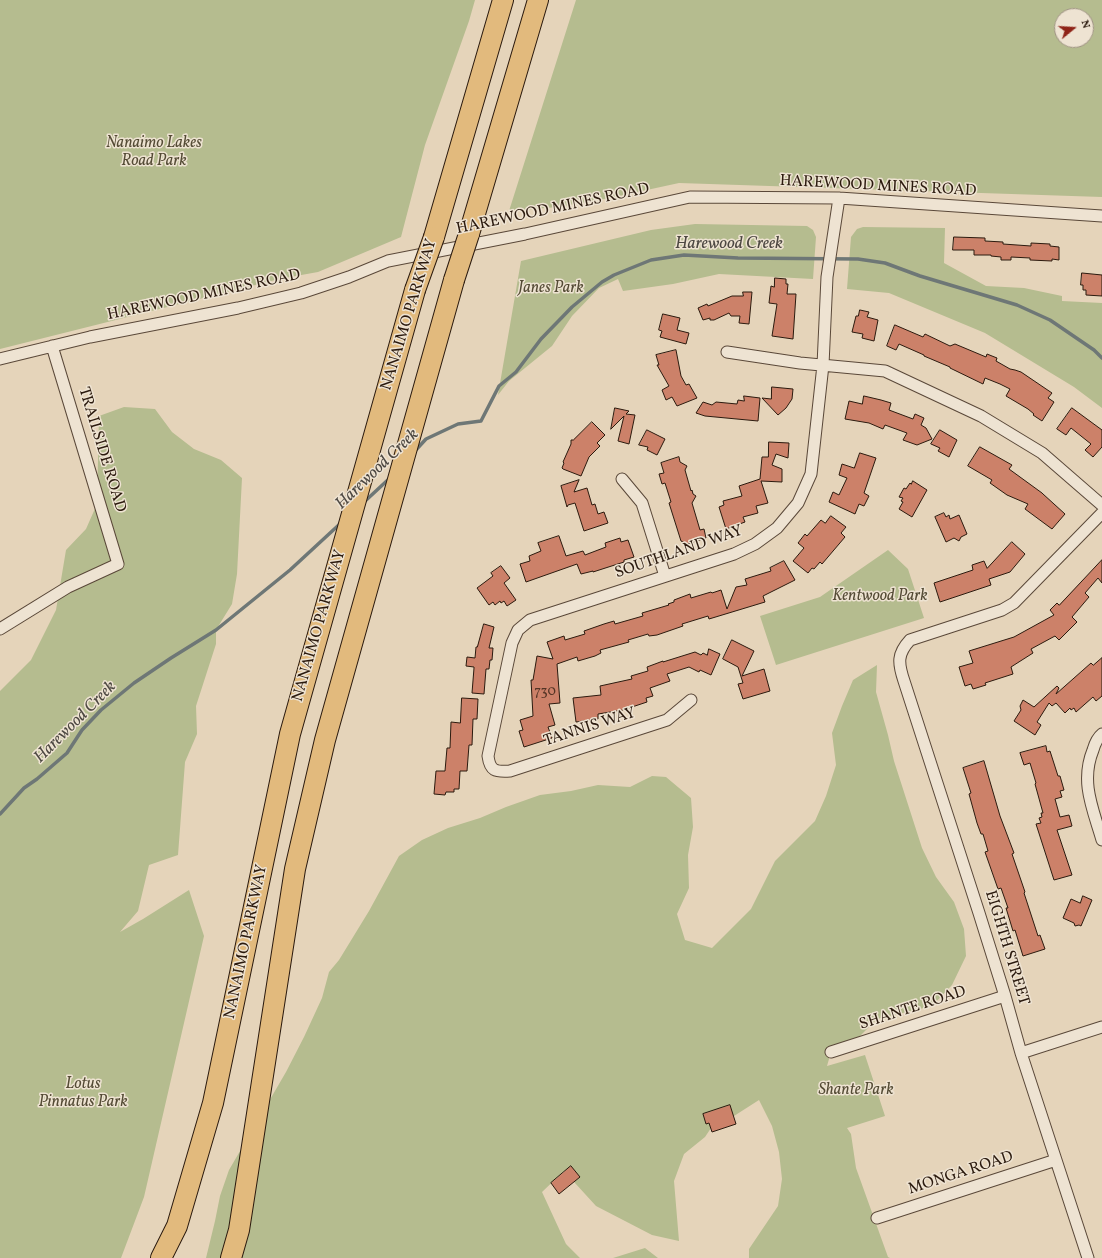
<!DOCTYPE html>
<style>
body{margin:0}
#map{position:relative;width:1102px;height:1258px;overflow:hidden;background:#e5d4ba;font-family:Vollkorn,serif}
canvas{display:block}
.north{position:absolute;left:1054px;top:8px;width:40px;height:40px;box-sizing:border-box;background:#eee3d2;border:1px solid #a09384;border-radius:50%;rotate:72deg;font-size:11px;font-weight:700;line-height:16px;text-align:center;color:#2b1a0e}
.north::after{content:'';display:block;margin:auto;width:14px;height:18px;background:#8f2418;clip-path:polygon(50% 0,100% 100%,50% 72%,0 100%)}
</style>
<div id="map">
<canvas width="1102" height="1258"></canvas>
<div class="north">N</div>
</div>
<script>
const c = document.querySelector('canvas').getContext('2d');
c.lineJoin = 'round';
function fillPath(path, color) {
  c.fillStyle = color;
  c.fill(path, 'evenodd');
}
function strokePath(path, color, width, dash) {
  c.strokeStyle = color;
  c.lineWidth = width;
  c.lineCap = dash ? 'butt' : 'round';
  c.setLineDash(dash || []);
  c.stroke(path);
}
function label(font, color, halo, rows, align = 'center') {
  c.font = font + ' Vollkorn,serif';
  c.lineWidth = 3;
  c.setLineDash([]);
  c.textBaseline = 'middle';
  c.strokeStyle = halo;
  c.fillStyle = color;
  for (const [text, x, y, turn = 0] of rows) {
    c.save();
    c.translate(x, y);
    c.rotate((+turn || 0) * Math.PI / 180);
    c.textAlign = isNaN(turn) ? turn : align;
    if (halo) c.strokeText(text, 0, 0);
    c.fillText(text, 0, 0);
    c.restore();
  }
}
fillPath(new Path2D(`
 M0 0H475L469 21 425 145 401 237 318 272 279 279 0 349Z
 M576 0H1102V197L679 183 610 198 558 207 509 211ZM1062 16H1086V40H1062Z
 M695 224 807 226 813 230 816 237 813 279 719 274 673 284 623 291 618 279 599 288 572 316 552 346 509 381 498 395 521 261 651 230Z
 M863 227 945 228 944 263 986 286 1024 288 1062 296V301L1102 303V408L1074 387 985 333 889 293 847 289 851 237 857 229Z
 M124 407 155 409 172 432 194 449 221 460 242 478 237 574 232 604 216 630V644L196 706 197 734 185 762 178 855 149 865 138 911 120 932 143 919 189 890 204 936 144 1197 121 1258H0V691L31 660 56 610 66 550 86 529 97 504 99 416Z
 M888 550 908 569 924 618 776 665 760 616 820 597Z
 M877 665 876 692 888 735 894 761 922 848 936 877 954 902 964 929 966 956 952 985 932 1006 877 1019 856 1040 831 1052 827 1066 865 1055 885 1116 847 1128 851 1134 856 1168 888 1257 890 1258H749V1249L778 1206 782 1179 779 1152 772 1126 759 1100 734 1116 713 1125 705 1137 684 1154 674 1181 679 1241 652 1235 596 1206 564 1171 542 1192 566 1244 580 1258H206L215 1221 220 1196 229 1170 286 1072 304 1037 322 998 329 972 339 960 369 911 399 856 422 840 448 828 480 818 506 807 540 795 571 791 598 785 630 787 652 776 666 777 691 798 693 827 688 855 689 888 677 914 685 940 712 948 751 909 775 861 815 821 826 796 836 765 832 733 842 706 853 680Z
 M645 1248 658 1258H613Z`), '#b5bc8f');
strokePath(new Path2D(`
 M414 452 426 439 458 424 481 421 499 386 516 372 541 339 572 307 602 282 614 275 651 260 684 255 738 258 858 259 885 263 920 276 1017 305 1050 320 1094 350 1102 358
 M363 503 391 477
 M0 814 24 788 37 779 67 753 82 730 101 710 134 683 171 658 216 630 290 570 342 522`), '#6e7776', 3.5);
const building = new Path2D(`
 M954 237 985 238V241L1003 242V244L1031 246V243L1050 244V246L1059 247V260L1052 259V261L1030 260V258L1011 257V260H1001V257L991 256V255H974V250H953Z
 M1082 273 1102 275V296L1086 295V290H1083V285H1081Z
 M775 278 786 279V284H788L787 294H796L793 339 772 336 777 304 769 303 771 286 774 287Z
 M743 292H752L749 324 739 323 740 316H731L729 313 714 320H710V318L703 320 698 308 707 304 708 306 732 296H743Z
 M860 310 869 312 867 317 878 320 874 341 862 338 863 334 852 332 856 316H858Z
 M663 314 680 318 677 330 689 333 686 344 660 337 662 331 659 330Z
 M895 325 923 337 925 334 950 346 955 344 986 357 987 354 997 358 996 361 1010 369 1015 370 1021 372 1052 393 1048 398 1054 402 1042 421 1033 415 1034 414 1028 409 1006 396 1010 389 1000 384 985 378 983 384 950 368V367L924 356V355L899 344 896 350 887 346Z
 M676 350 681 376 686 385 689 384 697 398 677 406 672 397 666 400 662 390 669 386 657 365H659L656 355Z
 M772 387 793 389 792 399 786 408 778 415 762 398 771 399Z
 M744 396 760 398 758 421 705 416 696 413 703 402 712 405 716 402 737 404 738 400 744 401Z
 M864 396 881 400 891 403 889 410 913 419 915 414 924 418 921 425 926 428 932 439 917 445 903 440 907 433 885 425 883 429 869 423 845 419 849 401 862 404Z
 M615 408 629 411 626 414 635 415 629 444 618 441 624 416 611 429Z
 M1072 408 1102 430V447L1093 457 1085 450 1091 444 1071 428 1066 435 1057 429Z
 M592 422 605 435 597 443 600 446 589 457 581 476 563 469 562 468 564 463 563 462 571 444V440H573Z
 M647 430 665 439 657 455 647 450 648 447 639 445Z
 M940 430 957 440 949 457 938 451 940 448 931 444Z
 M769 442 789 443 788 458 776 454 772 465 782 469V482L761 481 768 503 756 506 758 513 743 517 745 522 726 529 719 507 724 505 723 501 742 496 739 486 760 479 762 457H768Z
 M980 447 1012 465 1009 469 1042 493 1043 494 1065 514 1052 529 1025 509 1028 504 1007 495 990 483 992 480 968 466Z
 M860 453 876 458 864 493 869 496 864 506 859 504 855 514 829 502 833 492 839 495 847 478 839 475 842 464 854 468Z
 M679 457 680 462 687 466 685 470 691 491 692 490 693 494 696 496 692 503 700 530 704 529 706 538 687 544 681 541 669 503 671 502 665 483 662 484 659 474 664 473 661 463Z
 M579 480 574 492 587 488 592 505 595 504 598 514 604 512 608 523 584 531 575 503 568 505 567 507 561 486Z
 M913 481 927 490 912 517 899 509 903 502 901 501 903 498 899 497 904 488 906 489 910 483 911 484Z
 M944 513 946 517 949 515 950 519 959 515 967 534 961 537 959 541 954 538 946 542 935 517Z
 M831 516 846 527 841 533 845 537 822 564 820 562 814 569 812 568 808 573 793 561 804 548 798 543 805 534 807 536 821 520 825 523Z
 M559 536 566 556 583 551 585 555 606 547 605 543 620 538 621 542 628 540 634 557 624 560V562L593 572V571L581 574 577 564 526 582 520 564 530 561 529 556 541 551 538 543Z
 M1012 542 1025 554 1010 572 989 579 991 585 940 602 934 583 973 570 972 565 984 561 987 568Z
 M1102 560V583L1098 578 1085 593 1089 597 1072 617 1077 622 1059 640 1055 636 1031 649 1033 653 1011 667 1013 674 985 683 986 685 973 689 971 684 965 686 959 667 973 663 969 651 1014 637 1054 615 1050 610 1057 603 1059 605Z
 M784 561 795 580 763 596 765 602 709 619 708 616 682 624 683 626 657 635 649 636 648 634 628 640 629 642 600 650 601 653 595 656 578 661 577 657 557 664 560 703 549 704 555 725 548 727 552 738 524 747 519 731 523 730 520 720 533 716 531 680H533L537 656 553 659 547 642 564 636 565 640 585 634 584 631 604 624 614 621 615 624 643 616 642 613 669 605 668 604 674 602V600L690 594 691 598 711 592 712 593 721 590 727 609 736 587 747 585 745 579 771 571 770 568Z
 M501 566 510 578 504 583 516 600 507 606 504 601 501 603 500 601 495 605 493 602 489 605 477 588 493 576 491 573Z
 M484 624 494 627 489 648H493L492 660H490L489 669H486L484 694 472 693 474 668V667L466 666 467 657 475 658 476 647H477Z
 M732 640 754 651 742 676 764 669 770 691 743 699 738 684 743 683 738 667 723 659Z
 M709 649 720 654 711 675 700 670 699 672 689 667 667 674 670 681 650 688 653 696 646 698 647 702 629 708V709L598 714V719L576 722 573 698 601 695 600 686 632 679 631 676 648 671 647 667 663 661V662L695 652 701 655 703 653 707 655Z
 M1102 658V696L1096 701 1093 697 1076 712 1074 708 1071 710 1070 708 1065 713 1056 703 1052 706 1049 703 1037 722 1041 725 1035 735 1014 721 1021 710 1020 706 1023 700 1034 707 1057 686 1059 688 1056 694 1091 663 1093 665Z
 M462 698 478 699 477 719H473L472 745H469L467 771H460L459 789H454V792H446L445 795 434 794 436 771H445L447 748H450L451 722 460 723Z
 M1046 746 1047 752 1050 751 1058 776H1060L1064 790 1060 791 1062 797 1055 799 1060 817 1069 815 1072 826 1057 830 1072 875 1054 880 1036 824 1041 823 1039 818 1042 817 1041 813H1043L1035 784 1036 783 1030 763 1024 765 1020 753Z
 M984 761 1000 816 1014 853 1012 854 1025 892 1024 893 1038 936 1040 935 1045 949 1023 956 1015 930 1013 931 1006 908H1008L1001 888 998 889 985 852 988 851 983 834H981L977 823 969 794 971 793 963 768Z
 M1083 896 1092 900 1081 926 1079 925 1075 926 1074 923 1063 918 1071 899 1080 903Z
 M730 1105 736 1124 712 1132 709 1123 706 1124 703 1114Z
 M571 1166 580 1177 559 1194 551 1183Z`);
fillPath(building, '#cc8169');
strokePath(building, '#2b1a0e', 1);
const street = new Path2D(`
 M727 352 800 363 885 371 981 416 1042 453 1102 505
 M0 359 90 337 238 308 301 293 349 277 388 261 525 234 690 197 839 198 1102 216
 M622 479 642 503 665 576
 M0 629 68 587 118 564 52 346
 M691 700 667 720 510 771C495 772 490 771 488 756L512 643 518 630 530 620 734 554 755 544 777 528 798 503 811 474 823 365 827 277 839 198
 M1102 734C1097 738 1095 743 1093 750 1080 782 1093 809 1102 840
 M831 1052 1005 996
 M1021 1053 1102 1027
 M877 1218 1056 1160
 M1088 1258 1021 1053 1005 996 979 913 904 681C898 663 897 654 910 640L1002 610 1014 603 1102 513`);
const highway = new Path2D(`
 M469 234 538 0
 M434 237 503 0
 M161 1258 177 1226 213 1103 290 734 415 290
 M231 1258 239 1230 295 869 325 740 454 280`);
strokePath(street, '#5a4839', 13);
strokePath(highway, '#2b1a0e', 22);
strokePath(street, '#eee3d2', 11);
strokePath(highway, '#e2ba7d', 20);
const highwayBridge = new Path2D(`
 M454 280 469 234
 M415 290 434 237`);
strokePath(highwayBridge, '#2b1a0e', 22, []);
strokePath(highwayBridge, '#e2ba7d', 20);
label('14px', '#533425', null, [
 ["730",545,692]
]);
label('italic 16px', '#544b35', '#eee3d2', [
 ["Nanaimo Lakes",154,144],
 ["Road Park",154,162],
 ["Janes Park",551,289],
 ["Kentwood Park",880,597],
 ["Lotus",83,1085],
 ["Pinnatus Park",83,1103],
 ["Shante Park",856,1091]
]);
label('16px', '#2b1a0e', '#eee3d2', [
 ["HAREWOOD MINES ROAD",878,187,3],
 ["HAREWOOD MINES ROAD",553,210,-12],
 ["HAREWOOD MINES ROAD",204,296,-12],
 ["NANAIMO PARKWAY",410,315,-73],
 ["TRAILSIDE ROAD",101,450,73],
 ["SOUTHLAND WAY",679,553,-19],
 ["NANAIMO PARKWAY",320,626,-74],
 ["TANNIS WAY",590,728,-18],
 ["NANAIMO PARKWAY",247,942,-78],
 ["EIGHTH STREET",1006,948,73],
 ["SHANTE ROAD",913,1009,-18],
 ["MONGA ROAD",961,1174,-18]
]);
label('italic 17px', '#4d4842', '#eee3d2', [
 ["Harewood Creek",729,245],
 ["Harewood Creek",378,470,-44],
 ["Harewood Creek",76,723,-45]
]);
</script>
